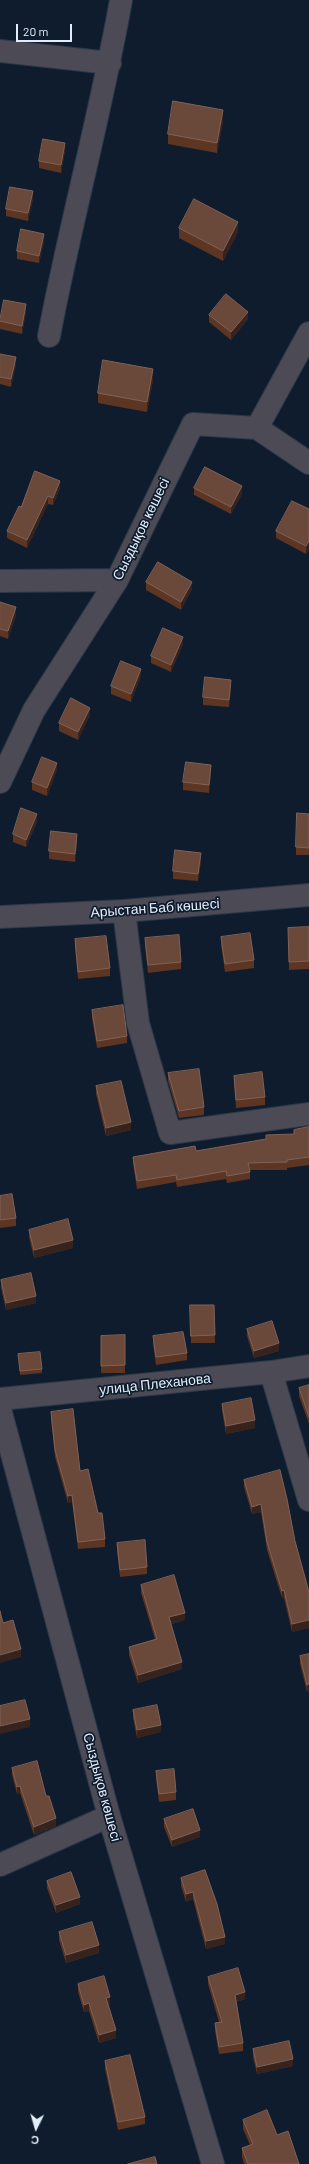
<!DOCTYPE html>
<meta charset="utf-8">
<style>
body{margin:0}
#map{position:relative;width:309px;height:2164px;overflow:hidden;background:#0e1c2d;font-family:Barlow,sans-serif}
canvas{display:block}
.north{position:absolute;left:16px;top:2108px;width:40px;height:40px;-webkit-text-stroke:3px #0e1c2d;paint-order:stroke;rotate:185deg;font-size:11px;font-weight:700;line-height:16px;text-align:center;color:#e3edf9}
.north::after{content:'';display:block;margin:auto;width:14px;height:18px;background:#e3edf9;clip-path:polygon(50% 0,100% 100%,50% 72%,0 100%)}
.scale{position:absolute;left:16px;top:24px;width:56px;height:18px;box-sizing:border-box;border:2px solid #e3edf9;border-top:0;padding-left:5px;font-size:12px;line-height:14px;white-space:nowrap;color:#e3edf9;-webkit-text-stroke:3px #0e1c2d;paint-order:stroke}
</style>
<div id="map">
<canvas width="309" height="2164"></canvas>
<div class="north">С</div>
<div class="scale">20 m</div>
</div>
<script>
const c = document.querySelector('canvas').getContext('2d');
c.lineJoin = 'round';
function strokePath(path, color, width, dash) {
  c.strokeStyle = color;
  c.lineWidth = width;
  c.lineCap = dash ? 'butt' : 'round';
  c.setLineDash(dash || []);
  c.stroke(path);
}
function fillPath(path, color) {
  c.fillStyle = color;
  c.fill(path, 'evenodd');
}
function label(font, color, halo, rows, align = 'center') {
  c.font = font + ' Barlow,sans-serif';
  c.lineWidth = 3.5;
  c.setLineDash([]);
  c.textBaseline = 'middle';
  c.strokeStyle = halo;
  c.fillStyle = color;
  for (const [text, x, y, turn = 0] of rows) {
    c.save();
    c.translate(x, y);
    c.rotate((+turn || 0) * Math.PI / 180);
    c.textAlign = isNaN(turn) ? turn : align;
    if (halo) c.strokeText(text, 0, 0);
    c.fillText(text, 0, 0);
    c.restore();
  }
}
const minor = new Path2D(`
 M0 51 110 63
 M49 336C70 224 101 113 121 0
 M257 428 309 463
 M0 581 117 580
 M0 782 34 710 117 580 193 424 257 428 309 333
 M124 911 138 1023 170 1133 309 1114
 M0 917 124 911 309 895
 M271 1372 309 1500
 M0 1399 271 1372 309 1366
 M0 1409 109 1816 213 2164
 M0 1865 109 1816`);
strokePath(minor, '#2c394a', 24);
strokePath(minor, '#4c4a54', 22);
fillPath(new Path2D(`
 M223 121 217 153 168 144V134Z
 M65 151 61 173 39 168V161Z
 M33 199 28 221 6 216V209Z
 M179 228 238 232 223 261 179 238Z
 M44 242 39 263 17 259V251Z
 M26 312 22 334 0 329V320Z
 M209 315 248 319 231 340 209 322Z
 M0 354 16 365 11 387 0 384Z
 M153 380 147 412 98 403V393Z
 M60 488 53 505 48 504 27 548 7 538V531L21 507Z
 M194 488 242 494 231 514 194 495Z
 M309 509V549L306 554 276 538V531Z
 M146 582 192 589 181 610 146 590Z
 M0 602 16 615 8 639 0 636Z
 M183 644 171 672 151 663V656Z
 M141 676 131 702 111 694V686Z
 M231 687 229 707 203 705V697Z
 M90 715 78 740 59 731V723Z
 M57 770 47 796 32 790V782Z
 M211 772 209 793 183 790V782Z
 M309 814V855H296V847Z
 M37 822 26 847 13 842V834Z
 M77 842 75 862 49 859V851Z
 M201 861 198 881 173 879V871Z
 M309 927V969L289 970 288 928Z
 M221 937 254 960V968L225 972 221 945Z
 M145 938 181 962V969L148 973 145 946Z
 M75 939 110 968V976L78 979 75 947Z
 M92 1010 127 1036V1043L97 1048 92 1018Z
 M168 1073 204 1107V1115L179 1118 168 1081Z
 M234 1076 265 1097V1105L236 1108 234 1083Z
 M96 1086 131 1130 106 1136 96 1094Z
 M309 1127V1165L287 1168V1170H250V1179L227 1183 226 1179 177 1187 176 1182 137 1189 133 1164V1157L196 1151 294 1135V1130Z
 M0 1196 16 1218V1226L0 1228Z
 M29 1230 73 1248 34 1258 29 1237Z
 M1 1280 36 1303 6 1310 1 1288Z
 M190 1305H214L215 1343H191Z
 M247 1329 279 1351 254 1358 247 1336Z
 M125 1335V1373H101V1336Z
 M153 1336 187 1353V1360L156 1365 153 1344Z
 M18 1354 42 1369V1373L20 1375Z
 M309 1385V1424L299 1396V1388Z
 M222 1404 255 1428 226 1434 222 1411Z
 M51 1412 80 1471 98 1513 105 1539V1547L78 1549 72 1502 68 1503 55 1457 51 1419Z
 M244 1480 295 1541 309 1592V1628L292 1632 284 1598H282L267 1550 261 1512 252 1514 244 1487Z
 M117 1543 147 1567V1574L120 1577 117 1551Z
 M141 1585 185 1620 171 1624 182 1669 138 1683 129 1655V1647L155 1639 141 1593Z
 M309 1654V1692H307L300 1664V1656Z
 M133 1710 161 1732 137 1738 133 1718Z
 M12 1768 46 1796 56 1826 34 1835 20 1793 17 1794 12 1775Z
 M156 1771 176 1792V1800L159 1802 156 1779Z
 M164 1819 200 1837 172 1847 164 1827Z
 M205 1870 225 1944 206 1949 193 1899 186 1902 181 1886V1878Z
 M47 1881 80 1904 56 1913 47 1888Z
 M59 1932 99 1953 66 1963 59 1940Z
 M208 1977 245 1999 236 2002 243 2043V2051L219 2054 215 2031V2023L219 2022 208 1984Z
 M78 1984 110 2005H108L116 2038 99 2043 89 2011 84 2012 78 1992Z
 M253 2049 293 2066 257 2074 253 2057Z
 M105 2061 145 2117V2124L118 2130 105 2069Z
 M243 2120 277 2135 299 2164H244L242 2157V2148L250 2145 243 2129Z`), '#5d3523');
fillPath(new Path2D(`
 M223 110V121L217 153V143Z
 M65 143V151L61 173V165Z
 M33 191V199L28 221V213Z
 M238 222V232L223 261V251Z
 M44 234V242L39 263V256Z
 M26 304V312L22 334V326Z
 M248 312V319L231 340V332Z
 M16 357V365L11 387V379Z
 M153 369V380L147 412V402Z
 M60 481V488L53 505V498Z
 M242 486V494L231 514V507Z
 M48 496V504L27 548V540Z
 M309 541V549L306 554V546Z
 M192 582V589L181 610V602Z
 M16 607V615L8 639V631Z
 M183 637V644L171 672V665Z
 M141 669V676L131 702V694Z
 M231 680V687L229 707V700Z
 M90 708V715L78 740V732Z
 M57 763V770L47 796V788Z
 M211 765V772L209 793V785Z
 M37 814V822L26 847V840Z
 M77 834V842L75 862V854Z
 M201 853V861L198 881V874Z
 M131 1122V1130L106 1136V1128Z
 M73 1240V1248L34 1258V1250Z
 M36 1296V1303L6 1310V1303Z
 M279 1343V1351L254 1358V1351Z
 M255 1420V1428L226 1434V1426Z
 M72 1495V1502L68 1503V1496Z
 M261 1504V1512L252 1514V1507Z
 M284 1590V1598H282V1591Z
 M185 1613V1620L169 1625V1617Z
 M309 1620V1628L292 1632V1624Z
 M21 1649V1657L0 1663V1655Z
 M182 1662V1669L138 1683V1675Z
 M309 1684V1692H307V1685Z
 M30 1719V1727L0 1734V1726Z
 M161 1725V1732L137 1738V1730Z
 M20 1786V1793L17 1794V1787Z
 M56 1818V1826L34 1835V1827Z
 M200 1830V1837L172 1847V1840Z
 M193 1892V1899L186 1902V1894Z
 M80 1897V1904L56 1913V1905Z
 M225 1937V1944L206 1949V1941Z
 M99 1945V1953L66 1963V1955Z
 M245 1992V1999L235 2002V1995Z
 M110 1997V2005L106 2006V1998Z
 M89 2003V2011L84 2012V2005Z
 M116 2030V2038L99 2043V2035Z
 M293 2059V2066L257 2074V2067Z`), '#37231d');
const building = new Path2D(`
 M173 101 223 110 217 143 168 134Z
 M43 139 65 143 61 165 39 161Z
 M10 187 33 191 28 213 6 209Z
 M194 199 238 222 223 251 179 228Z
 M21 229 44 234 39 256 17 251Z
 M226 294 248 312 231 332 209 315Z
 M4 300 26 304 22 326 0 321Z
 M0 354 16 357 11 379 0 377Z
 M103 360 153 369 147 402 98 393Z
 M205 467 242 486 231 507 194 488Z
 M35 471 60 481 53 498 48 496 27 540 7 531 19 506 21 507Z
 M292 501 309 509V541L306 546 276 531Z
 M158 562 192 582 181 602 146 582Z
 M0 602 16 607 8 631 0 629Z
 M163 628 183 637 171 665 151 656Z
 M121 661 141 669 131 694 111 686Z
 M205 677 231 680 229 700 203 697Z
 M71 698 90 708 78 732 59 723Z
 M42 757 57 763 47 788 32 782Z
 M186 762 211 765 209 785 183 782Z
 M21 808 37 814 26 840 13 834Z
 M297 813 309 814V848L296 847Z
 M51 831 77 834 75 854 49 851Z
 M175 850 201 853 198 874 173 871Z
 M309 927V961L289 962 288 928Z
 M250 933 254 960 225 964 221 937Z
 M179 935 181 962 148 965 145 938Z
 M106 936 110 968 78 972 75 939Z
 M123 1005 127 1036 97 1041 92 1010Z
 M199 1069 204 1107 179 1111 168 1073Z
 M262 1072 265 1097 236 1100 234 1076Z
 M121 1081 131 1122 106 1128 96 1086Z
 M309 1127V1157L287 1160V1162L248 1163 250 1172 227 1176 226 1171 177 1180 176 1175 137 1181 133 1157 195 1146 196 1151 266 1139V1135L294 1134V1130Z
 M12 1194 16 1218 0 1220V1196Z
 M68 1219 73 1240 34 1250 29 1230Z
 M31 1273 36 1296 6 1303 1 1280Z
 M190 1305H214L215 1335 191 1336Z
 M272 1321 279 1343 254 1351 247 1329Z
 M183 1332 187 1353 156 1357 153 1336Z
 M125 1335V1365L101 1366V1336Z
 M40 1352 42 1369 20 1371 18 1354Z
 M309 1385V1417L299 1388Z
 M251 1398 255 1420 226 1426 222 1404Z
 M73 1409 80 1471 88 1469 98 1513H102L105 1539 78 1542 72 1495 68 1496 55 1450 51 1412Z
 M280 1470 287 1499 295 1541 309 1592V1620L292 1624 284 1590 282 1591 267 1542 261 1504 252 1507 244 1480Z
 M145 1540 147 1567 120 1570 117 1543Z
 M174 1575 185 1613 169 1617 182 1662 138 1675 129 1647 157 1639 141 1585Z
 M0 1611 3 1623 13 1620 21 1649 0 1655Z
 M309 1654V1684L307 1685 300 1656Z
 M25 1700 30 1719 0 1726V1706Z
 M157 1705 161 1725 137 1730 133 1710Z
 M37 1761 46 1796H49L56 1818 34 1827 20 1786 17 1787 12 1768Z
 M174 1769 176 1792 159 1794 156 1771Z
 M193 1809 200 1830 172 1840 164 1819Z
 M205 1870 217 1904 225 1937 206 1941 193 1892 186 1894 181 1878Z
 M71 1872 80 1897 56 1905 47 1881Z
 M92 1922 99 1945 66 1955 59 1932Z
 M238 1968 245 1992 235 1995 243 2043 219 2047 215 2023 222 2022 208 1977Z
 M104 1976 110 1997 106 1998 116 2030 99 2035 89 2003 84 2005 78 1984Z
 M289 2041 293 2059 257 2067 253 2049Z
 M130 2055 145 2117 118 2122 105 2061Z
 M267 2110 277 2135 288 2131 299 2164H248L242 2148 253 2144 243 2120Z
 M155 2157 157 2164H128Z`);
fillPath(building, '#6b493a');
strokePath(building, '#7e6258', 1);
label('14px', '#e3edf9', '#0e1c2d', [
 ["Сыздықов көшесі",141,529,-64],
 ["Арыстан Баб көшесі",155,908,-4],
 ["улица Плеханова",155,1384,-6],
 ["Сыздықов көшесі",102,1787,75]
]);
</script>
